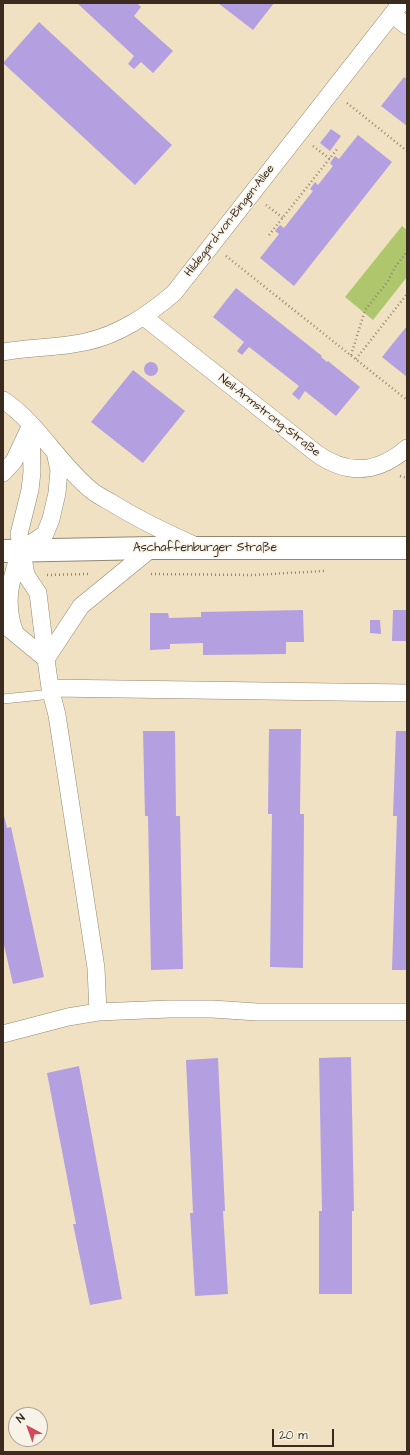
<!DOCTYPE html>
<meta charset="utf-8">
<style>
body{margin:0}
#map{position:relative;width:410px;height:1455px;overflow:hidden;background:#f0e1c3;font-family:"Architects Daughter",sans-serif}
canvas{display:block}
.frame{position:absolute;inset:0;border:4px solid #3b2a1e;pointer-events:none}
.north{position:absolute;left:8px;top:1407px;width:40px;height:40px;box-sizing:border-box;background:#f7f3e8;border:1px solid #aca397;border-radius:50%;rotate:319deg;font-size:11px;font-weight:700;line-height:16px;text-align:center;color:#3b2a1e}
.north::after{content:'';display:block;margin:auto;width:14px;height:18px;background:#d1495b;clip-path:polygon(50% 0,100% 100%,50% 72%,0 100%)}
.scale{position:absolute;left:272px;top:1429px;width:62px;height:18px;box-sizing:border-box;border:2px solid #3b2a1e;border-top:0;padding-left:5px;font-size:12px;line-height:14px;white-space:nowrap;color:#3b2a1e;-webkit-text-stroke:3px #f7f3e8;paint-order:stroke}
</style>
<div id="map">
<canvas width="410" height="1455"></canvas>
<div class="frame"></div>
<div class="north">N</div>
<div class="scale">20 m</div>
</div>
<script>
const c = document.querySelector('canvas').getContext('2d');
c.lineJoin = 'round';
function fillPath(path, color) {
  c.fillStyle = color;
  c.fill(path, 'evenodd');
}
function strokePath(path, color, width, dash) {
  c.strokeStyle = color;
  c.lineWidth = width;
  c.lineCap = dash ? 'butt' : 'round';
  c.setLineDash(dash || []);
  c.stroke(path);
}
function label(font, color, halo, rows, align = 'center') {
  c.font = font + ' "Architects Daughter",sans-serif';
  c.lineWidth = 3;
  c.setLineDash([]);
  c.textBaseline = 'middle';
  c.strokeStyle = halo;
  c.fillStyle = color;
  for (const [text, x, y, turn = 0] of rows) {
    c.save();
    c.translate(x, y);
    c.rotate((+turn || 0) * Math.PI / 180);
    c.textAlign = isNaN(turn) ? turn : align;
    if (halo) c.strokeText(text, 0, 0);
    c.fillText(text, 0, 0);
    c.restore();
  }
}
fillPath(new Path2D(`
 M402 226 407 230V277L373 320 345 297Z`), '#aec76d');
fillPath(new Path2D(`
 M77 3H137L141 7 134 16 173 51 153 73 141 62 134 69 128 64 134 56Z
 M218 3H274L253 30Z
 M39 22 172 145 135 185 3 63Z
 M404 77 407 79V126L381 106Z
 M331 129 341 136 330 151 320 143Z
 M358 135 392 162 294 286 260 258 279 234 275 231 280 225 284 228 313 191 310 189 315 182 318 185 333 166 330 163 335 156 339 159Z
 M236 288 322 356 321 357 327 362 328 361 360 387 336 416 305 391 299 400 292 394 299 386 249 347 242 355 237 351 244 342 213 317Z
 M407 326V377L382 357Z
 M144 369a7 7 0 1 1 14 0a7 7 0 1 1-14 0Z
 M133 370 185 411 143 463 91 422Z
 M303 610 304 642H286V654L203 655V643L170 644V649L150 650V613H168L169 618 201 617V612Z
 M393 610H407V641H392Z
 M370 620H380L381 634 370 633Z
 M269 729H301L300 814H304L303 968 270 967 272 814H268Z
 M143 731H175L176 816H180L183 969 151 970 148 816H145Z
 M396 731H407V970H392L397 816H393Z
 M3 811 7 828 11 827 44 977 13 984 3 941Z
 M351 1057 354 1211H352V1294H319V1211H322L319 1058Z
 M218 1058 225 1211H223L228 1294 195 1296 190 1213H193L186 1060Z
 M79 1066 122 1299 90 1305 73 1224H76L47 1073Z`), '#b49fe0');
const lane = new Path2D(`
 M3 699 52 694`);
const street = new Path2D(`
 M392 14 407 26
 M144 317 316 453C348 476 378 473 407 448
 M3 352C30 347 58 348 85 342 119 335 148 315 174 293L401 3
 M3 400C37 422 59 464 91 490 97 495 105 499 112 503 139 520 167 533 196 546
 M3 473 14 461 30 427
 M21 550 45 534 51 519 57 493 59 470 55 452
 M6 626 46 659
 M15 633C4 603 10 582 20 552
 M46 659 81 606 152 548
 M50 688 407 693
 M98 1012 169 1009H212L257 1012H407
 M3 1034 68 1017 98 1012 96 968 57 715 50 688 46 659 38 593 26 575 19 534 30 490 32 472 31 425`);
const primary = new Path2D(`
 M3 551 152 548H407`);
strokePath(lane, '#968670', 10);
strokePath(street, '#968670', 18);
strokePath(primary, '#968670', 24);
strokePath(new Path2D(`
 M347 103 407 151
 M313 146 330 159
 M266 205 283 218
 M269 235 338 148
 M226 256 407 400
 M351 355 365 310 388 281 395 267 407 252
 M356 359 407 294
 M400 476 407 478
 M151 574 253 575 324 571
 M47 575 88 574`), '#968670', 2.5, [1, 3]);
strokePath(lane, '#fff', 9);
strokePath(street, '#fff', 17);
strokePath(primary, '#fff', 22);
label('12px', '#3b2a1e', '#f7f3e8', [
 ["Hildegard-von-Bingen-Allee",230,221,-52],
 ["Neil-Armstrong-Straße",269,416,38],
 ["Aschaffenburger Straße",205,548]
]);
</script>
